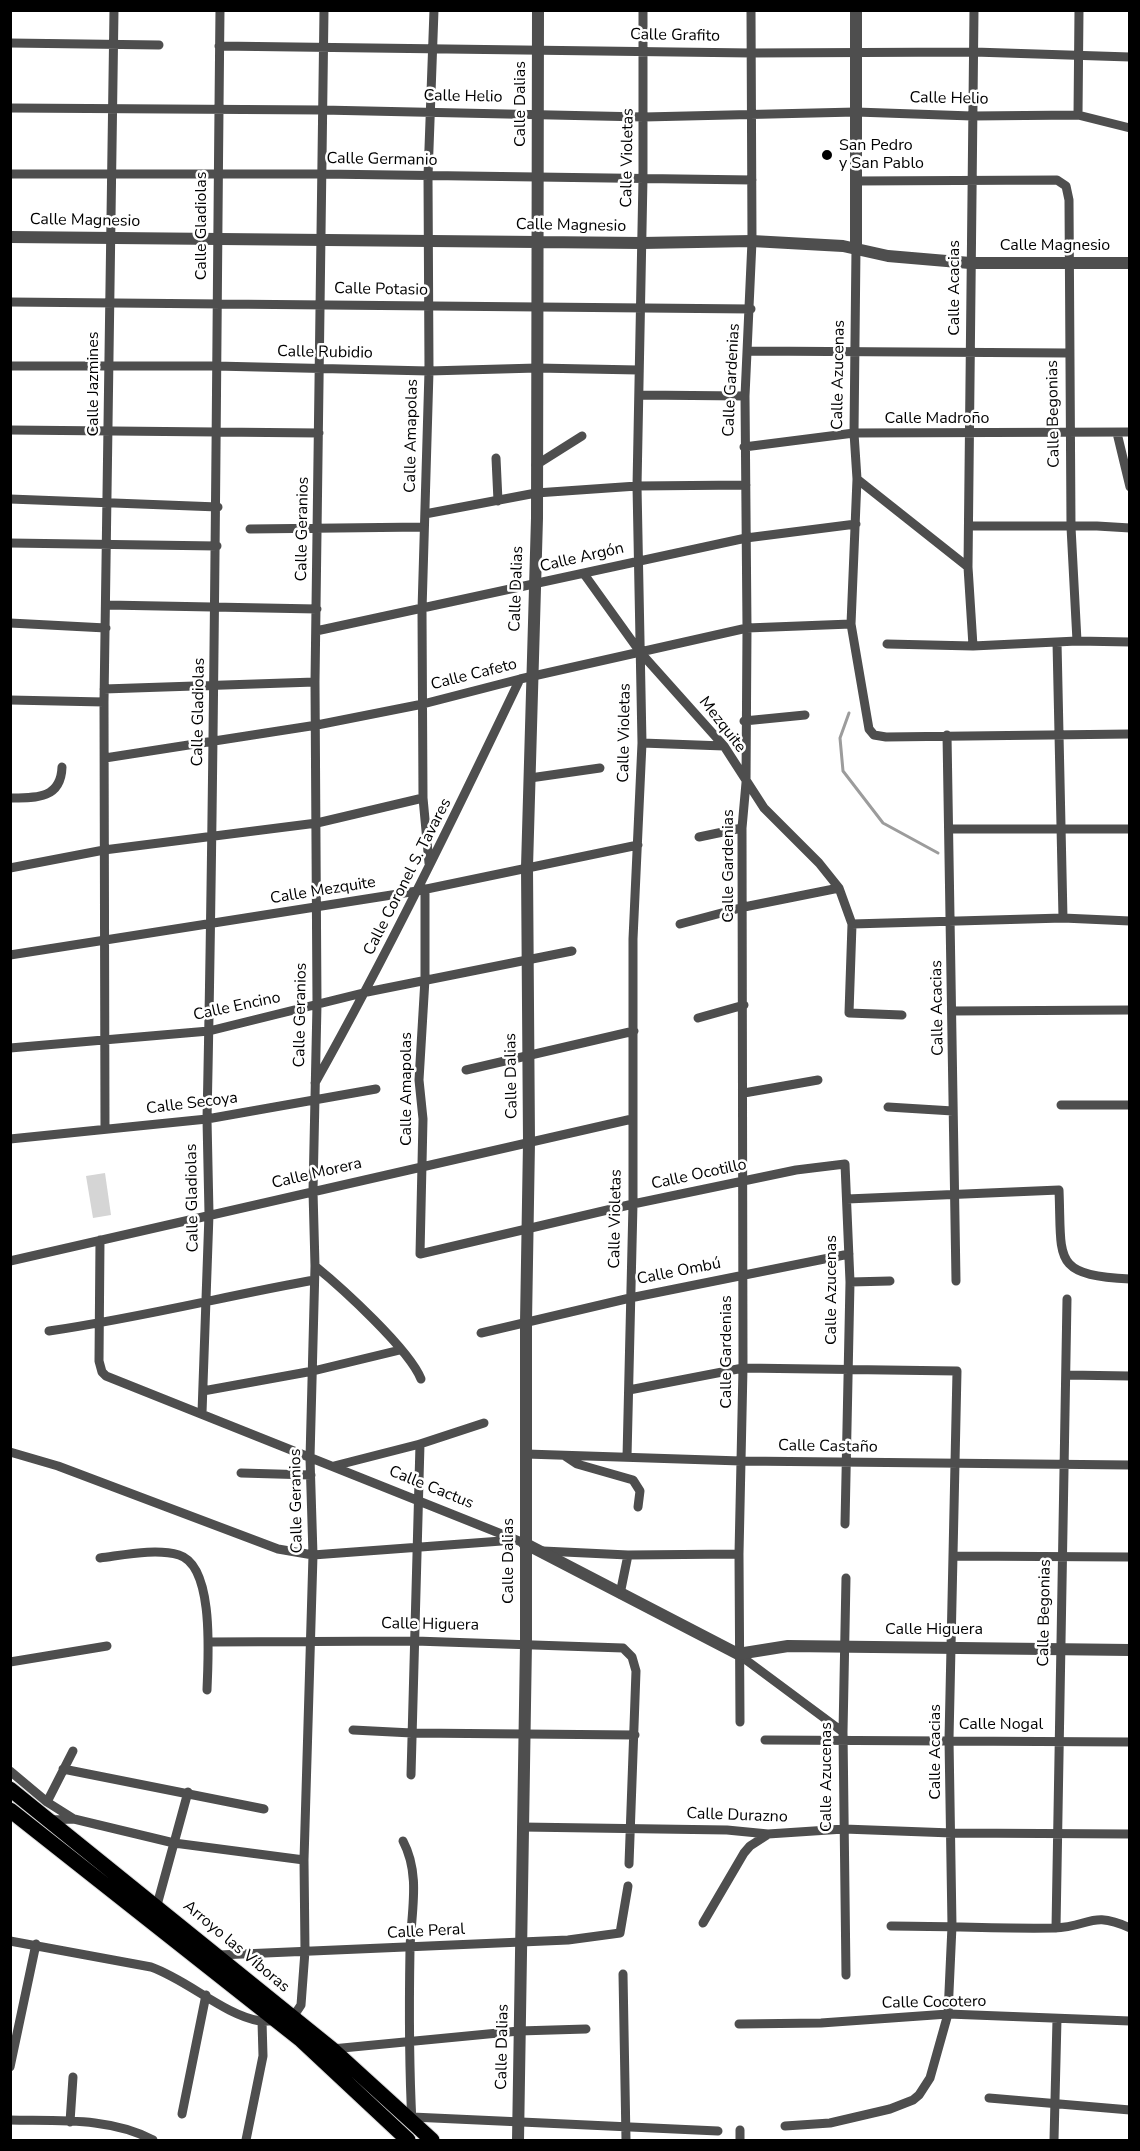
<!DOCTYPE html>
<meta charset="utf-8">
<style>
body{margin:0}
#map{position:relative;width:1140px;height:2151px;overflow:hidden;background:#fff;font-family:"Nunito Sans",sans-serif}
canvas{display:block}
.frame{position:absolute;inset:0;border:12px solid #000;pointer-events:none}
</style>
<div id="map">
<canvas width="1140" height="2151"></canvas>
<div class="frame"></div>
</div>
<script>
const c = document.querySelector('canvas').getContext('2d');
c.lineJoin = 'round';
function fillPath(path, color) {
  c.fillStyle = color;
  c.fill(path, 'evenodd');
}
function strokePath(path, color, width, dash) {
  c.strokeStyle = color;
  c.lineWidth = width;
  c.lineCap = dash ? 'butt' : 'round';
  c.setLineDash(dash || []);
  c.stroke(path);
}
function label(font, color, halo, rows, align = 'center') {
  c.font = font + ' "Nunito Sans",sans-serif';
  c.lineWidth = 5;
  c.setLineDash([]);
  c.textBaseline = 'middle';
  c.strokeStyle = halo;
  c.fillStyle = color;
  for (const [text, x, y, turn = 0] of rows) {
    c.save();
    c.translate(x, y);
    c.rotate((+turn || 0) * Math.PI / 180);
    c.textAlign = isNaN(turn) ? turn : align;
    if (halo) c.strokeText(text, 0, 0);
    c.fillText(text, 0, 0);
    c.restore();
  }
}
fillPath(new Path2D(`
 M105 1173 111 1215 93 1218 86 1176Z`), '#d5d5d5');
strokePath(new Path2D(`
 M849 713 840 738 843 771 883 823 938 853`), '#9c9c9c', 3);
const primary = new Path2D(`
 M10 1789 332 2049 432 2140
 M10 1810 300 2039 408 2140`);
strokePath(primary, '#dbdbdb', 17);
strokePath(new Path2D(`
 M10 43 159 45
 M219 46 751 53 974 52 1130 57
 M10 108 322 110 644 117 856 112 972 116 1078 115 1130 128
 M1078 115 1079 10
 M10 174H322L752 180
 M856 181 1057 180 1066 186 1069 200 1071 527 1077 641
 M856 248 854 433 857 479 851 624 869 729 874 735 886 737 1130 734
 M10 302 751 309
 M749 351 1068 353
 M10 366H215L429 371 537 368 638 370
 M639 395 745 396
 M10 430 319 433
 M1117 433 1130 487
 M744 447 854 433 1130 432
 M496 458 498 501
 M536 465 582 436
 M857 479 968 567
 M10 499 218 507
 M425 514 536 493 637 486 746 485
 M969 526H1097L1130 528
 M250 529 424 527
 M10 543 217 546
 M584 574 640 652 724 746 764 808 819 863 839 888 852 924 849 1013 902 1015
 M107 605 317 609
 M10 623 106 628
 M316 631 746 538 856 524
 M1057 642 1063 918
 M887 644 973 646 1077 641 1130 642
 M973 646 968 567 974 10
 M104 689 315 682
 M10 700 104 702
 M744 721 805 715
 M947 735 956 1281
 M642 743 724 746
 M105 758 317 725 423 704 520 679 747 628 851 624
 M530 778 600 768
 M10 798C36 798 61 799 62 767
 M950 829H1130
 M699 837 742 828
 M429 863 423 798 422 610 429 371 428 176 434 10
 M10 868 104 850 317 823 423 798
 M425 889V979L419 1080 423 1119 420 1254 633 1204 796 1170 845 1164 850 1282 845 1524
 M680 924 744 907 839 888
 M852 924 1063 918 1130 921
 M10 955 417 891 638 845
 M953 1011 1130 1010
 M698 1018 744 1005
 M10 1048 209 1031 367 992 572 951
 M466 1070 634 1031
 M315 1083C389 951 455 815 520 679
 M744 1093 818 1080
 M1061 1105H1130
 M888 1107 953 1111
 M105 1129 104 702 114 10
 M10 1139 207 1119 376 1089
 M847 1199 1059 1190C1062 1260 1051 1275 1130 1279
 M100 1240 99 1361 102 1372 106 1376 524 1543
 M10 1261 632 1119
 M315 1266C342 1288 409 1349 421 1379
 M850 1282 890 1281
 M49 1331C138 1318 226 1296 314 1280
 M481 1333 630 1298 849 1254
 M1067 1375 1130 1376
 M629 1390 743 1368 957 1371 949 1739 952 1926 948 2014 930 2078 919 2095 913 2100 890 2109 830 2123 785 2126
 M203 1391 313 1371 400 1350
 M202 1413 209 1214 207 1119C215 749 216 380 220 10
 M10 1452 58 1466 278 1549 313 1555 515 1540
 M526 1454 741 1461 1130 1465
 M565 1456 577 1464 633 1480 640 1491 638 1507
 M627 1457 633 1204V939L642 743 637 486 643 178V10
 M334 1466 420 1444 484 1423
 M241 1473 311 1475
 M543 1551 628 1555 739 1554
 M953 1556 1130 1557
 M100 1558C124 1555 156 1548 179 1555 215 1566 208 1659 207 1690
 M620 1594 628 1555
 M209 1642 415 1641 623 1648 632 1657 636 1671 629 1864
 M738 1654 843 1732
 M10 1662 107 1646
 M740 1722 739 1554 743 1368 742 828 746 783 747 628 745 396 752 241 751 10
 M353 1730 412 1733 635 1735
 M765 1740 1130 1742
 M63 1769 264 1809
 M10 1771 47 1802 74 1819
 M411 1775 420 1444
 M47 1802 73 1751
 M49 1820 74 1819 174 1843 304 1860
 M522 1827 727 1830 768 1834 844 1829 952 1833 1130 1834
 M403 1841C421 1875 411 1912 410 1949 409 2006 409 2065 412 2123
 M157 1905 188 1792
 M703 1923 744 1853 750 1846 767 1835
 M891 1926C945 1926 999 1929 1054 1928 1090 1927 1091 1910 1130 1928
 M1056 1928 1067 1299
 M10 1941 151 1967C188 1980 224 2015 260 2021 271 2022 283 2019 293 2017L301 2005 305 1951 304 1860 313 1555 310 1458 315 1266 313 1191 317 1004 315 682 324 10
 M219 1955 568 1940 620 1933 628 1886
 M623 1974 626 2140
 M846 1975 843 1732 846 1578
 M739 2024 821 2023 948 2014 1130 2021
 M332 2049 519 2031 586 2029
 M10 2067 36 1944
 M989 2098 1130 2110
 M182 2114 206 1995
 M412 2117 718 2131
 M10 2120C57 2121 111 2117 153 2140
 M70 2122 73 2077
 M246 2140 263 2056 262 2021
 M740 2140V2130
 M1054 2140 1057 2019`), '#4e4e4e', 9);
strokePath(new Path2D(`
 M10 237 642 243 752 241 843 246 888 256 970 263H1130
 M856 248V10
 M524 1543 738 1654 788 1646 1130 1650
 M518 2140 526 1643V1322L529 1142 527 867 537 518 538 10`), '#4e4e4e', 12);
strokePath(primary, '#000', 15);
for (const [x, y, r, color] of [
 [827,155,6,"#000"]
]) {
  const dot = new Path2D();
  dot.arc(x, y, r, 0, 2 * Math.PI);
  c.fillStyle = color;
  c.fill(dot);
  strokePath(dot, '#fff', 2);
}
label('16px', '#000', '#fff', [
 ["Calle Grafito",675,36,1],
 ["Calle Helio",463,97,1],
 ["Calle Helio",949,99,1],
 ["Calle Dalias",521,104,-90],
 ["Calle Violetas",628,158,-89],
 ["Calle Germanio",382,160,1],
 ["Calle Magnesio",85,221,1],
 ["Calle Gladiolas",202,226,-90],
 ["Calle Magnesio",571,226,1],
 ["Calle Magnesio",1055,246],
 ["Calle Acacias",955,288,-90],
 ["Calle Potasio",381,290,1],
 ["Calle Rubidio",325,353,1],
 ["Calle Azucenas",839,375,-89],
 ["Calle Gardenias",732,380,-87],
 ["Calle Jazmines",94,384,-90],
 ["Calle Begonias",1054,414,-91],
 ["Calle Madroño",937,419],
 ["Calle Amapolas",412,436,-89],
 ["Calle Geranios",303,529,-89],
 ["Calle Argón",582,558,-13],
 ["Calle Dalias",517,589,-88],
 ["Calle Cafeto",474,675,-14],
 ["Calle Gladiolas",199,712,-89],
 ["Mezquite",722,725,52],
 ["Calle Violetas",625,733,-89],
 ["Calle Gardenias",729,866,-90],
 ["Calle Coronel S. Tavares",408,877,-63],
 ["Calle Mezquite",323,891,-9],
 ["Calle Encino",237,1007,-12],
 ["Calle Acacias",938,1008,-91],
 ["Calle Geranios",301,1015,-89],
 ["Calle Dalias",512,1076,-91],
 ["Calle Amapolas",407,1089,-90],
 ["Calle Secoya",192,1104,-7],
 ["Calle Morera",317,1174,-13],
 ["Calle Ocotillo",699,1175,-12],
 ["Calle Gladiolas",193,1198,-91],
 ["Calle Violetas",616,1219,-89],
 ["Calle Ombú",679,1272,-11],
 ["Calle Azucenas",832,1290,-90],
 ["Calle Gardenias",727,1352,-90],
 ["Calle Castaño",828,1447,1],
 ["Calle Cactus",431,1488,22],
 ["Calle Geranios",297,1501,-91],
 ["Calle Dalias",509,1561,-90],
 ["Calle Begonias",1045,1613,-89],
 ["Calle Higuera",430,1625,1],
 ["Calle Higuera",934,1630],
 ["Calle Nogal",1001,1725],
 ["Calle Acacias",936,1752,-90],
 ["Calle Azucenas",827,1777,-90],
 ["Calle Durazno",737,1816,2],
 ["Calle Peral",426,1932,-3],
 ["Arroyo las Víboras",236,1947,40],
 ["Calle Cocotero",934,2003,-1],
 ["Calle Dalias",503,2047,-89]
]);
label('16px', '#000', '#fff', [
 ["San Pedro",839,146],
 ["y San Pablo",839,164]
], 'left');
</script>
